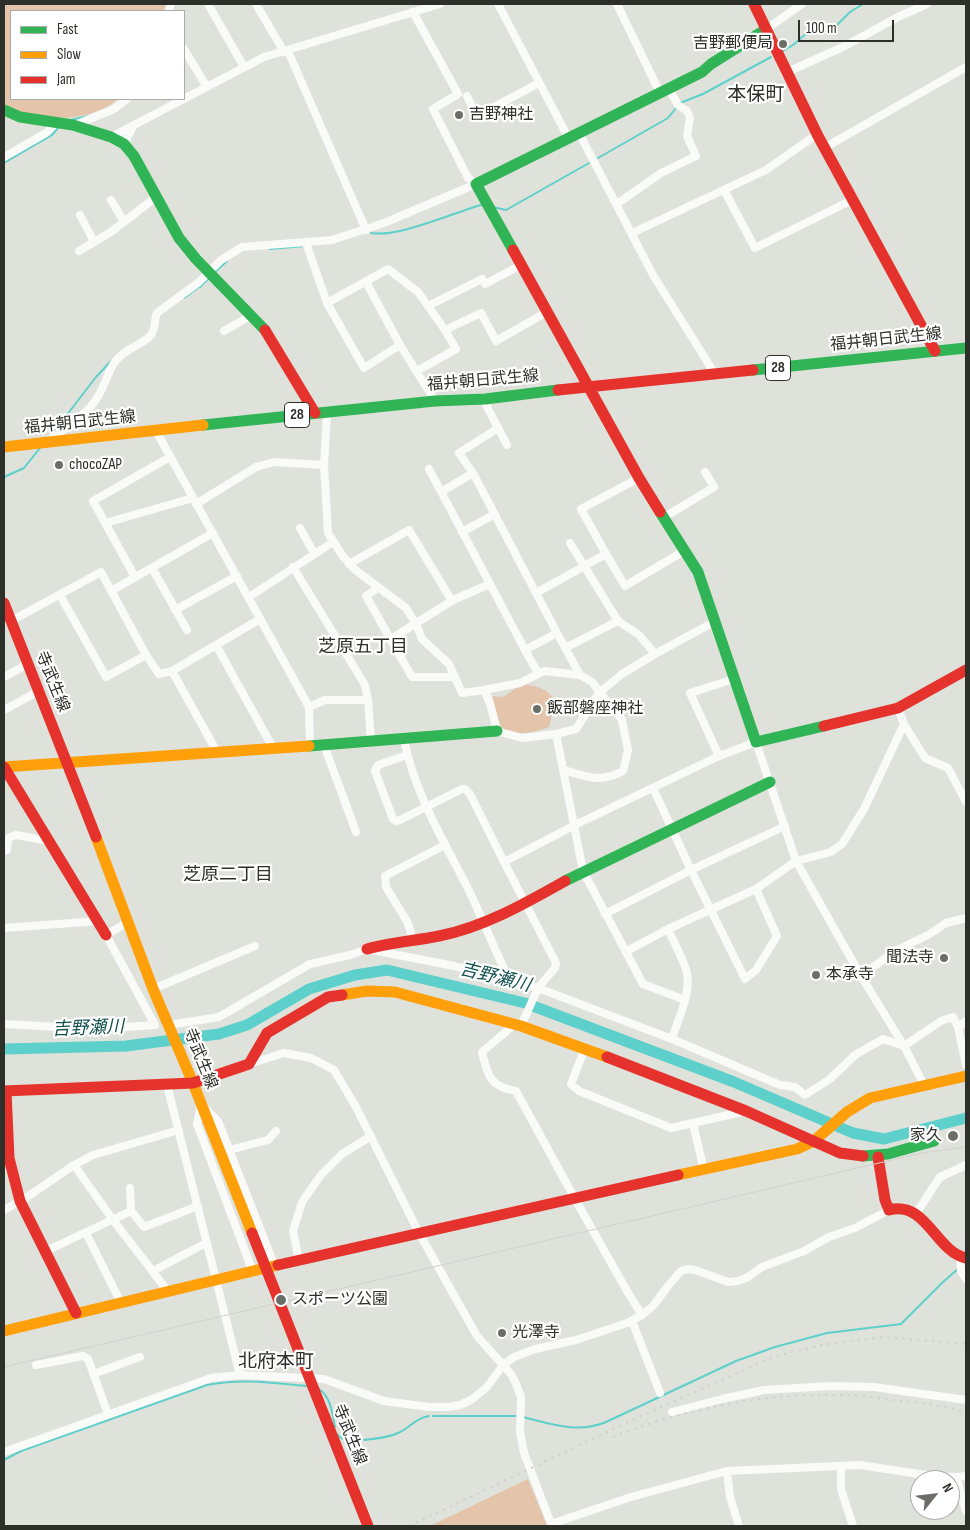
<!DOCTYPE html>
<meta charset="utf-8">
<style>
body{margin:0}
#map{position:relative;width:970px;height:1530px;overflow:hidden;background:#dfe2da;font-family:"Sofia Sans Condensed",sans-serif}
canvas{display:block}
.frame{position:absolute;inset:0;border:5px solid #2d2f29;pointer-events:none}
.legend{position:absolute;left:10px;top:10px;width:175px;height:90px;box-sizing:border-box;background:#fff;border:1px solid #abaca9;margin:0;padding:6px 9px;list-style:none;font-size:15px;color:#2d2f29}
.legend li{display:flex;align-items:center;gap:10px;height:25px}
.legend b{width:25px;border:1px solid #abaca9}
.north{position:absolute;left:910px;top:1470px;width:50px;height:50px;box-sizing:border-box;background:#fff;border:1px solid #abaca9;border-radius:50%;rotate:61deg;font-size:14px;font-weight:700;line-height:20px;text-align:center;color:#2d2f29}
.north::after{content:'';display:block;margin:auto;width:18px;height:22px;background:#6b6e67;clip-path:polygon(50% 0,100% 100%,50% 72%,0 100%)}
.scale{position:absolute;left:798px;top:20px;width:96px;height:22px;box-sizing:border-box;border:2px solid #2d2f29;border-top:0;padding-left:6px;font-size:15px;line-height:18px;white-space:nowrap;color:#2d2f29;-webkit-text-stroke:4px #fff;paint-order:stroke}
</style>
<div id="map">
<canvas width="970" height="1530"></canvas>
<div class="frame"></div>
<ul class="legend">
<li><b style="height:6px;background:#30b455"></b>Fast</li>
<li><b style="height:6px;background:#ff9f0a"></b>Slow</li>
<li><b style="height:6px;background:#e5322d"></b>Jam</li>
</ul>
<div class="north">N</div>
<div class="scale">100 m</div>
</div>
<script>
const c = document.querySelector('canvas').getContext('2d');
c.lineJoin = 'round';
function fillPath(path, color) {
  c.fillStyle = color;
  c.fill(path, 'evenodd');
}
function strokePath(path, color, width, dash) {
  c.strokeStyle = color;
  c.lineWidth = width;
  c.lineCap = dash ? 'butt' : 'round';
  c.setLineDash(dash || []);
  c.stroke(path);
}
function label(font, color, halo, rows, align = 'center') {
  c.font = font + ' "Sofia Sans Condensed","Noto Sans JP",sans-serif';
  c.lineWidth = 4.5;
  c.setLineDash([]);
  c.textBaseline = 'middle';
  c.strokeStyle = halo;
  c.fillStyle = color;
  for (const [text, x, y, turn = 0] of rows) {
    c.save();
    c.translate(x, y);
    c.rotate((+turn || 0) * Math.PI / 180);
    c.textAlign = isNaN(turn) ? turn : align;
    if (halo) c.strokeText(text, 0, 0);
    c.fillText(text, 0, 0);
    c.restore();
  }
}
fillPath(new Path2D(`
 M4 4H166L163 11H11V99H118C95 119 58 121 29 115 21 113 12 109 4 106Z
 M522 684C536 686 549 688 555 702 551 710 552 718 549 727 537 732 511 738 501 727L493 701V696L503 697Z
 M528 1479 547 1526H430Z`), '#e4c4aa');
strokePath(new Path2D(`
 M781 52 793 45 808 32 837 25 850 12 863 4
 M680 103 703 94 771 57
 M71 120 88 116
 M598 158 668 118 676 108
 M4 163 52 135 58 128
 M493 207 506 210 589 163
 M371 233C398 238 455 212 484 204
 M270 249 305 246
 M214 273 227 261
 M200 287 209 278
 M184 298 199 287
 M53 433 96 377 111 361
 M4 477 24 468 40 448
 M319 1389C331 1397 332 1413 335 1427
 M433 1416H516
 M523 1417C551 1424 578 1434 606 1422L736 1361 775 1347 827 1333 901 1324 943 1282 958 1269
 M337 1434 341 1438 352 1441
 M355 1441C369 1439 386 1439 398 1433 410 1428 415 1418 429 1416
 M4 1460 21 1451 207 1385C240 1378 274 1383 307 1386`), '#5ed0cb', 2);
strokePath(new Path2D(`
 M4 1049 126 1046 219 1034 247 1025 309 989 355 975 387 970 525 1003 734 1082 853 1133 884 1139 966 1118`), '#5ed0cb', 11);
strokePath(new Path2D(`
 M208 4 244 67
 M256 4 284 52
 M498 4 569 139
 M617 4 660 93
 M169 11 171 4
 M413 12 458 94 433 109 468 178 476 184
 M765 30 802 4
 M184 49 207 87
 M288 51 366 230
 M785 73 845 46 898 17 927 4
 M467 96 477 116 539 83
 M75 125 114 109 127 99
 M579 133 653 275 715 374
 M111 137 264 57 440 4
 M124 144 134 125
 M824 148 966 67
 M4 157 46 133 57 122
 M724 190 755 248 852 200
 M111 200 124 222
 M617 204 661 173 696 156 687 136 690 118 687 111 678 105 669 89
 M80 215 94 242
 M632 233 766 170 816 135
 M306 243 327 303 364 368 400 345
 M79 251 111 232 156 197
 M366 282 400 345 435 401
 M327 303 388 269 418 292 445 330 456 349 417 371
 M428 306 482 279 485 284 521 265
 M445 330 481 313 496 341 547 312
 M224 331 252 315
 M483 399 507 445
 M327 413 324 465 328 533 342 555 354 569 406 608 416 624 422 639 449 664 462 693 484 690 490 703 497 731 522 738 556 734 576 729 599 693 622 674 655 654 714 622
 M156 431 309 707 310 746
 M48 441C64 429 84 417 95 401 104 389 107 374 114 363 123 349 141 346 151 335 156 329 154 319 157 313L199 282 221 260 242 247 332 240 384 223 476 184
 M429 469 490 584
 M441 492 473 473
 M196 504 256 467 274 462 324 465
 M663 518 714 487 705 472
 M105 523 193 498
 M300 528 314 553
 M462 532 495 514
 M570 543 618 621 639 635 655 654
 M606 554 625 586 684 551
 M349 564 409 530 452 601
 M293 567 365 685 368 700
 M152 568 187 630
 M135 577 93 501 170 457
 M378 588 366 596 412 677H455
 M111 591 213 533
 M536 593 606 554 581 509 639 478
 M60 595 106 677 146 655
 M249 597 333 542
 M175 610 237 576
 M11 621 101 572 146 655 159 674 172 671 260 619
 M557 633 580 675 592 682 622 720 628 750 623 771C599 784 587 776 563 770
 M391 639 453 600 490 584 525 650 557 633 473 473 459 453 498 428
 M216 645 273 748
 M565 648 618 621
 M525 650 538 673
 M172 671 217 752
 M4 677 28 664
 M484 690 520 683 544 671 580 675
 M309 707 325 700H368L371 741
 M898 708 904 724 925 758 948 768 966 802
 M4 710 39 691
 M556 734 583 871 643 984 685 1000
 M404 739C415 797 448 847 473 899 485 925 496 953 509 979
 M324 745 356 832
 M407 755 378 765 375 771 393 819 396 821 400 820 462 789H465L470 794 504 862
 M719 756 690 693 734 679
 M653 788 691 870 745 979 756 970 777 936 756 889
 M4 850H7L8 838 16 835 49 841
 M605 914 691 870 785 826
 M4 928 99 921
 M668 929C674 943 683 958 687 973 691 994 678 1019 672 1039
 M413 940 408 923 386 887 385 876 445 845
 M627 951 668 929 756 889 796 861 831 852 842 844 864 809 904 724
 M861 976 895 951 928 935 946 923 966 918
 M153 989 255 946
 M4 1024 95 1029 155 1025 106 935 128 922
 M515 1024 482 1052C487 1075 490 1087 516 1091L575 1199 627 1291 642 1315
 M169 1025 219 1017 310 964 350 955 367 949 454 966 538 988 672 1039 780 1085 795 1087 805 1095 830 1079 855 1055 883 1039 904 1046 941 1021 953 1017 958 1027 966 1065
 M521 1026 538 988 555 968 556 963 504 862 575 825 719 756 756 742 796 861 861 976 904 1046 924 1085
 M958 1027 966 1021
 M585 1048 571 1084 579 1091 671 1128 746 1111
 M249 1064 284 1053 311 1058 334 1070 356 1107 419 1233 477 1336 511 1374 516 1384 521 1397 520 1432 524 1453 552 1526
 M167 1085 240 1375
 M201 1105 197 1124 253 1272
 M206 1109 218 1121 275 1267
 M693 1124 704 1170
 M229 1150 268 1140 276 1131
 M74 1165 113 1220 167 1290
 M130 1188 131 1211 144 1227 198 1206
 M4 1210 27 1197 74 1165 93 1155 179 1130
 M915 1215 940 1177 966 1165
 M86 1233 120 1301
 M46 1251 131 1211
 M960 1259 961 1271 966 1279
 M299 1261 293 1231 302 1202 321 1175 342 1154 371 1136
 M153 1271 206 1243
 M632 1321 660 1393
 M36 1365 83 1356 88 1359 108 1414
 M93 1374 140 1357
 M672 1412 722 1399 764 1390 831 1386 874 1387 966 1400
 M4 1452 211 1378 240 1375 324 1379 384 1401 429 1407H449L460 1405 471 1400 487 1387 503 1365 514 1357 535 1349 576 1340 627 1323 642 1315 653 1306 668 1286 681 1271 687 1269 695 1270 728 1282 738 1281 748 1277 762 1267 804 1251 829 1237 855 1228 889 1210
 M841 1466V1489L853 1526
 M727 1471 730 1497 739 1526
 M956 1477 966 1511
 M551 1524 631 1497 727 1471 860 1465 932 1476 956 1477 966 1476`), '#fafbf9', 8);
strokePath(new Path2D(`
 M4 110 20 117 73 125 111 137 124 144 134 156 179 238 196 259 265 330
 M513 250 476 184 702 72 711 64 765 30
 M753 370 966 348
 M203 425 435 401 485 399 558 390
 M660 512 698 572 756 742 824 726
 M309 746 497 731
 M565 881 770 782
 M863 1156 888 1154 934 1141`), '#30b455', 11);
strokePath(new Path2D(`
 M4 447 203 425
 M4 767 309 746
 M96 837 153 989 193 1083 252 1233
 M342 995 367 991 395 992 521 1026 607 1057
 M678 1175 797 1149 814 1141 847 1112 870 1098 966 1076
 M4 1331 278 1265`), '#ff9f0a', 11);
strokePath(new Path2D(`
 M754 4 818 136 935 351
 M513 250 639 478 660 512
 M265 330 315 413
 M558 390 753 370
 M4 603 96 837
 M824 726 898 708 966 670
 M4 767 106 935
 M367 949C391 942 415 941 439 936 484 927 526 903 565 881
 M607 1057 746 1111 840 1153 863 1156
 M4 1091 193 1083 249 1064 267 1033 328 997 342 995
 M6 1091 9 1158 20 1201 76 1313
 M878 1157 885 1200 889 1210C926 1200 936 1252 966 1258
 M252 1233 368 1526
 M278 1265 678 1175`), '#e5322d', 11);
strokePath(new Path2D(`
 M4 1367 922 1153 966 1147`), '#d1d1cf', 1);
strokePath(new Path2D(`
 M613 1437C686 1408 767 1392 846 1395 861 1395 877 1398 892 1400 917 1402 941 1405 966 1412
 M409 1526 641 1416 773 1357 821 1345 884 1337 966 1344`), '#d1d1cf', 2, [2.5, 5]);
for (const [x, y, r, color] of [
 [783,44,5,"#6b6e67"],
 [459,115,5,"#6b6e67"],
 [59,465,5,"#6b6e67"],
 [537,709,5,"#6b6e67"],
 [944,958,5,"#6b6e67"],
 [816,975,5,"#6b6e67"],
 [953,1136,6,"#6b6e67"],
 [281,1300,6,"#6b6e67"],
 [502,1333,5,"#6b6e67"]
]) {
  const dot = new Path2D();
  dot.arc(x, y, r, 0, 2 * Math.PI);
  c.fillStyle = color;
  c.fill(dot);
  strokePath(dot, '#fff', 2);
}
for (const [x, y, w] of [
 [778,368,25],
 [297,415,25]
]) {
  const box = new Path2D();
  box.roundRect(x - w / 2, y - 12.5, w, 25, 4);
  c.fillStyle = '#fff';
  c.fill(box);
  strokePath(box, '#2d2f29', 1);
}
label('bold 15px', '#2d2f29', null, [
 ["28",778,368],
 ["28",297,415]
]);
label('16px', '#2d2f29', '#fff', [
 ["吉野郵便局",773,44,"right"],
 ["吉野神社",469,115],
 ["chocoZAP",69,465],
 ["飯部磐座神社",547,709],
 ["聞法寺",934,958,"right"],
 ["本承寺",826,975],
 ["家久",942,1136,"right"],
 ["スポーツ公園",292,1300],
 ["光澤寺",512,1333]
], 'left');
label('16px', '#2d2f29', '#fff', [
 ["福井朝日武生線",886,340,-6],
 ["福井朝日武生線",483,381,-5],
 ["福井朝日武生線",80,423,-6],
 ["寺武生線",52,682,68],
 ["寺武生線",200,1059,68],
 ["寺武生線",349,1435,68]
]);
label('18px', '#2d2f29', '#fff', [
 ["芝原五丁目",363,647],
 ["芝原二丁目",228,875]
]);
label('italic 18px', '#12514f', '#fff', [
 ["吉野瀬川",495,978,14],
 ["吉野瀬川",88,1029,-2]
]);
label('19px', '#2d2f29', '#fff', [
 ["本保町",756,95],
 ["北府本町",276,1362]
]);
</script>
